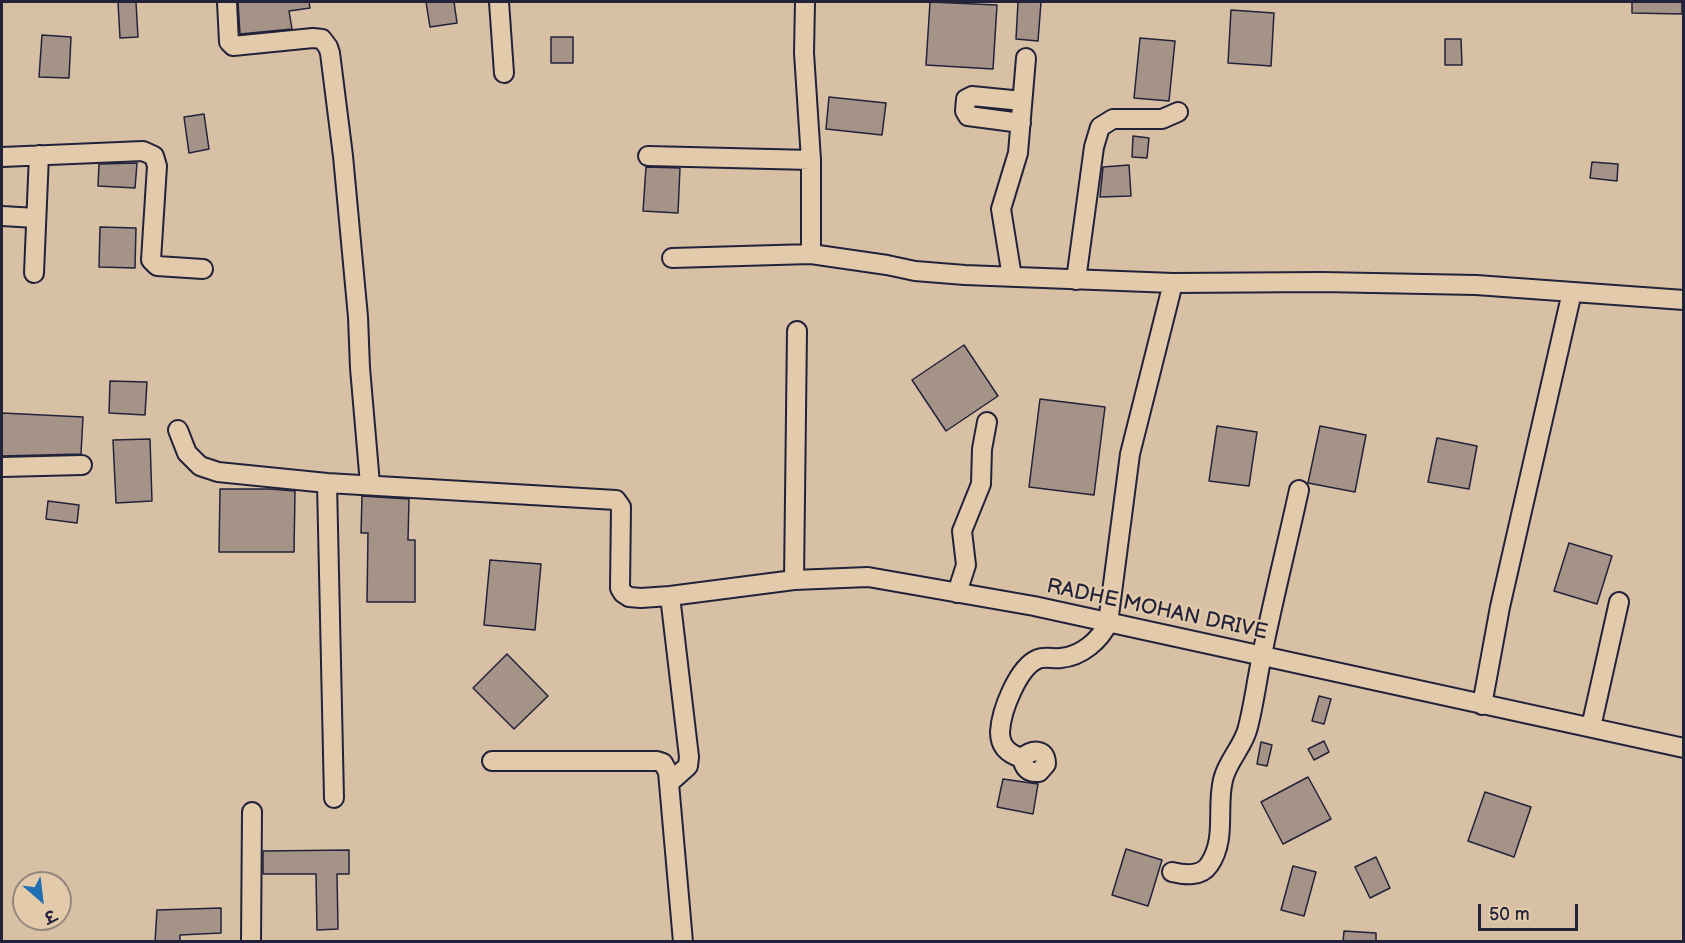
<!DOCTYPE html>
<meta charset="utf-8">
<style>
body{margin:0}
#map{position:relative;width:1685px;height:943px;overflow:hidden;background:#d7c0a4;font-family:"Balsamiq Sans","Playpen Sans Deva",sans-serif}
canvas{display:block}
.frame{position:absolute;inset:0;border:3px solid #22223b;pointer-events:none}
.north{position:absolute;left:12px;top:871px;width:60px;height:60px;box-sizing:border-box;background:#e3caab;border:2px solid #96877e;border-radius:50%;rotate:152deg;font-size:16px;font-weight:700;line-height:24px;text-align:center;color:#22223b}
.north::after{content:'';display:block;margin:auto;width:21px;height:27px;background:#1f6fb2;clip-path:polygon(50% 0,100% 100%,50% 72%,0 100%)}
.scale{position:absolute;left:1478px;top:904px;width:100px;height:27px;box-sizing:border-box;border:3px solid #22223b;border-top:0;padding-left:8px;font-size:18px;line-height:21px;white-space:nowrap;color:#22223b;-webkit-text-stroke:4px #e3caab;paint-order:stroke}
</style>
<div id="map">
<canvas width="1685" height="943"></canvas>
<div class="frame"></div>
<div class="north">उ</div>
<div class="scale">50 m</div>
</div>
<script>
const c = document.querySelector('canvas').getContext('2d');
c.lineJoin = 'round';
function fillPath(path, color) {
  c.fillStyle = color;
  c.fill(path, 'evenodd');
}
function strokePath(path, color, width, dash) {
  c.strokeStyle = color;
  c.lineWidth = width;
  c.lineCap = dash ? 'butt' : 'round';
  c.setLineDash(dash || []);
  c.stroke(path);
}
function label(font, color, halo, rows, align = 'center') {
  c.font = font + ' "Balsamiq Sans",sans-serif';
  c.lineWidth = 4.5;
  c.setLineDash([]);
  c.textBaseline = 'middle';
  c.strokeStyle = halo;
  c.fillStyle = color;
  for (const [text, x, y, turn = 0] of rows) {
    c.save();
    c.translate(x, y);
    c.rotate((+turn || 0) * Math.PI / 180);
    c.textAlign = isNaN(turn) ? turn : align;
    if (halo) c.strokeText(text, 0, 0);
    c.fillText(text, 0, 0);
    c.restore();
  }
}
const building = new Path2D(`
 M118 2H136L138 37 120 38Z
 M238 2H309L310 8 289 11 292 29 240 34Z
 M426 2H454L457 23 430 27Z
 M930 2 997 5 993 69 926 65Z
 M1018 2H1041L1038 41 1016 39Z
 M1632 2H1682V14L1632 13Z
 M1231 10 1274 13 1271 66 1228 63Z
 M42 35 71 37 69 78 39 77Z
 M551 37H573V63H551Z
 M1140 38 1175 41 1169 101 1134 98Z
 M1445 39H1461L1462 65H1445Z
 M829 97 886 103 882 135 826 129Z
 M204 114 209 149 189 153 184 117Z
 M1133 136 1149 138 1147 158 1132 157Z
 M1592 162 1618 164 1617 181 1590 178Z
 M137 163 135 188 98 186 99 164Z
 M1129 165 1131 196 1100 197 1103 167Z
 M646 167 680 168 678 213 643 211Z
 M100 227 136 228 135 268 99 267Z
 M964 345 998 396 946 431 912 380Z
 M110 381 147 382 145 415 109 413Z
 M1040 399 1105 407 1094 495 1029 487Z
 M2 413 83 417 81 454 2 456Z
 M1217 426 1257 432 1249 486 1209 481Z
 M1320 426 1366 435 1355 492 1308 483Z
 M1437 438 1477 446 1469 489 1428 482Z
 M150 439 152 501 116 503 113 440Z
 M220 489H271L295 491 294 552H219Z
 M362 496 409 499 408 540H415V602H367L368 533H361Z
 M48 501 79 505 77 523 46 519Z
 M1569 543 1612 556 1597 604 1554 591Z
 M490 560 541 564 535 630 484 625Z
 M507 654 548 696 514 729 473 688Z
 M1319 696 1331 699 1324 724 1312 721Z
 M1324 741 1329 752 1314 760 1308 749Z
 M1261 742 1272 745 1267 766 1257 764Z
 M1308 777 1331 819 1283 844 1261 802Z
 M1003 779 1038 784 1033 814 997 807Z
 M1485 792 1531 807 1514 857 1468 841Z
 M1126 849 1162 860 1148 906 1112 895Z
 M349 850V874H337L338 929 317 930 316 874H263V851Z
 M1376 857 1390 888 1370 898 1355 867Z
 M1293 866 1316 872 1304 916 1281 910Z
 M221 908V933L180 935V942H155L157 910Z
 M1344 931 1376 933V942H1343Z`);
fillPath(building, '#a59387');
strokePath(building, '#22223b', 1.5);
const minor = new Path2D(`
 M227 2 229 42 233 46 313 38 322 39 328 47 330 53 343 156 358 317 360 368 370 484
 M499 2 504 73
 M805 2 804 53 811 160V254L887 265 915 271 965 275 1173 283 1322 282 1476 285 1684 300
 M1021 123 968 116 965 111 966 99 972 96 1022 101
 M648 156 811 160
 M2 157 143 151 154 156 157 166 151 260 157 266 203 269
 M2 216 36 218
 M672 258 811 254
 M34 273 39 155
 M1012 277 1001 209 1018 153 1026 58
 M1076 280 1094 147 1100 127 1113 119H1162L1178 112
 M178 430 187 453 200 466 218 472 327 483 616 500 621 507 620 588 623 593 629 597 641 598 670 596 794 580 868 577 1034 606 1684 748
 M2 467 82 465
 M327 483 334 798
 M794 580 797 331
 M957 593 966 565 962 531 981 484 982 449 987 422
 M1482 705 1500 607 1572 292
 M1591 727 1619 602
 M1022 758C1031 750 1046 747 1046 764L1039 772C1028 773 1024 768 1022 758 1008 754 1000 746 1000 732 1001 711 1018 667 1038 659 1045 656 1054 659 1061 658 1082 656 1100 640 1108 623L1130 454 1173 283
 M492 761H657L663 763 668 772 683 942
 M669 783 688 766 689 757 670 596
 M1172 872C1185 875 1201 877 1209 865 1227 839 1216 808 1223 780 1227 761 1244 746 1248 727 1254 704 1257 679 1262 655 1273 600 1287 545 1299 490
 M251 942 252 812`);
strokePath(minor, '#22223b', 22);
strokePath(minor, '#e3caab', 18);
label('21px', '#22223b', '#e3caab', [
 ["RADHE MOHAN DRIVE",1157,610,12]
]);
</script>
